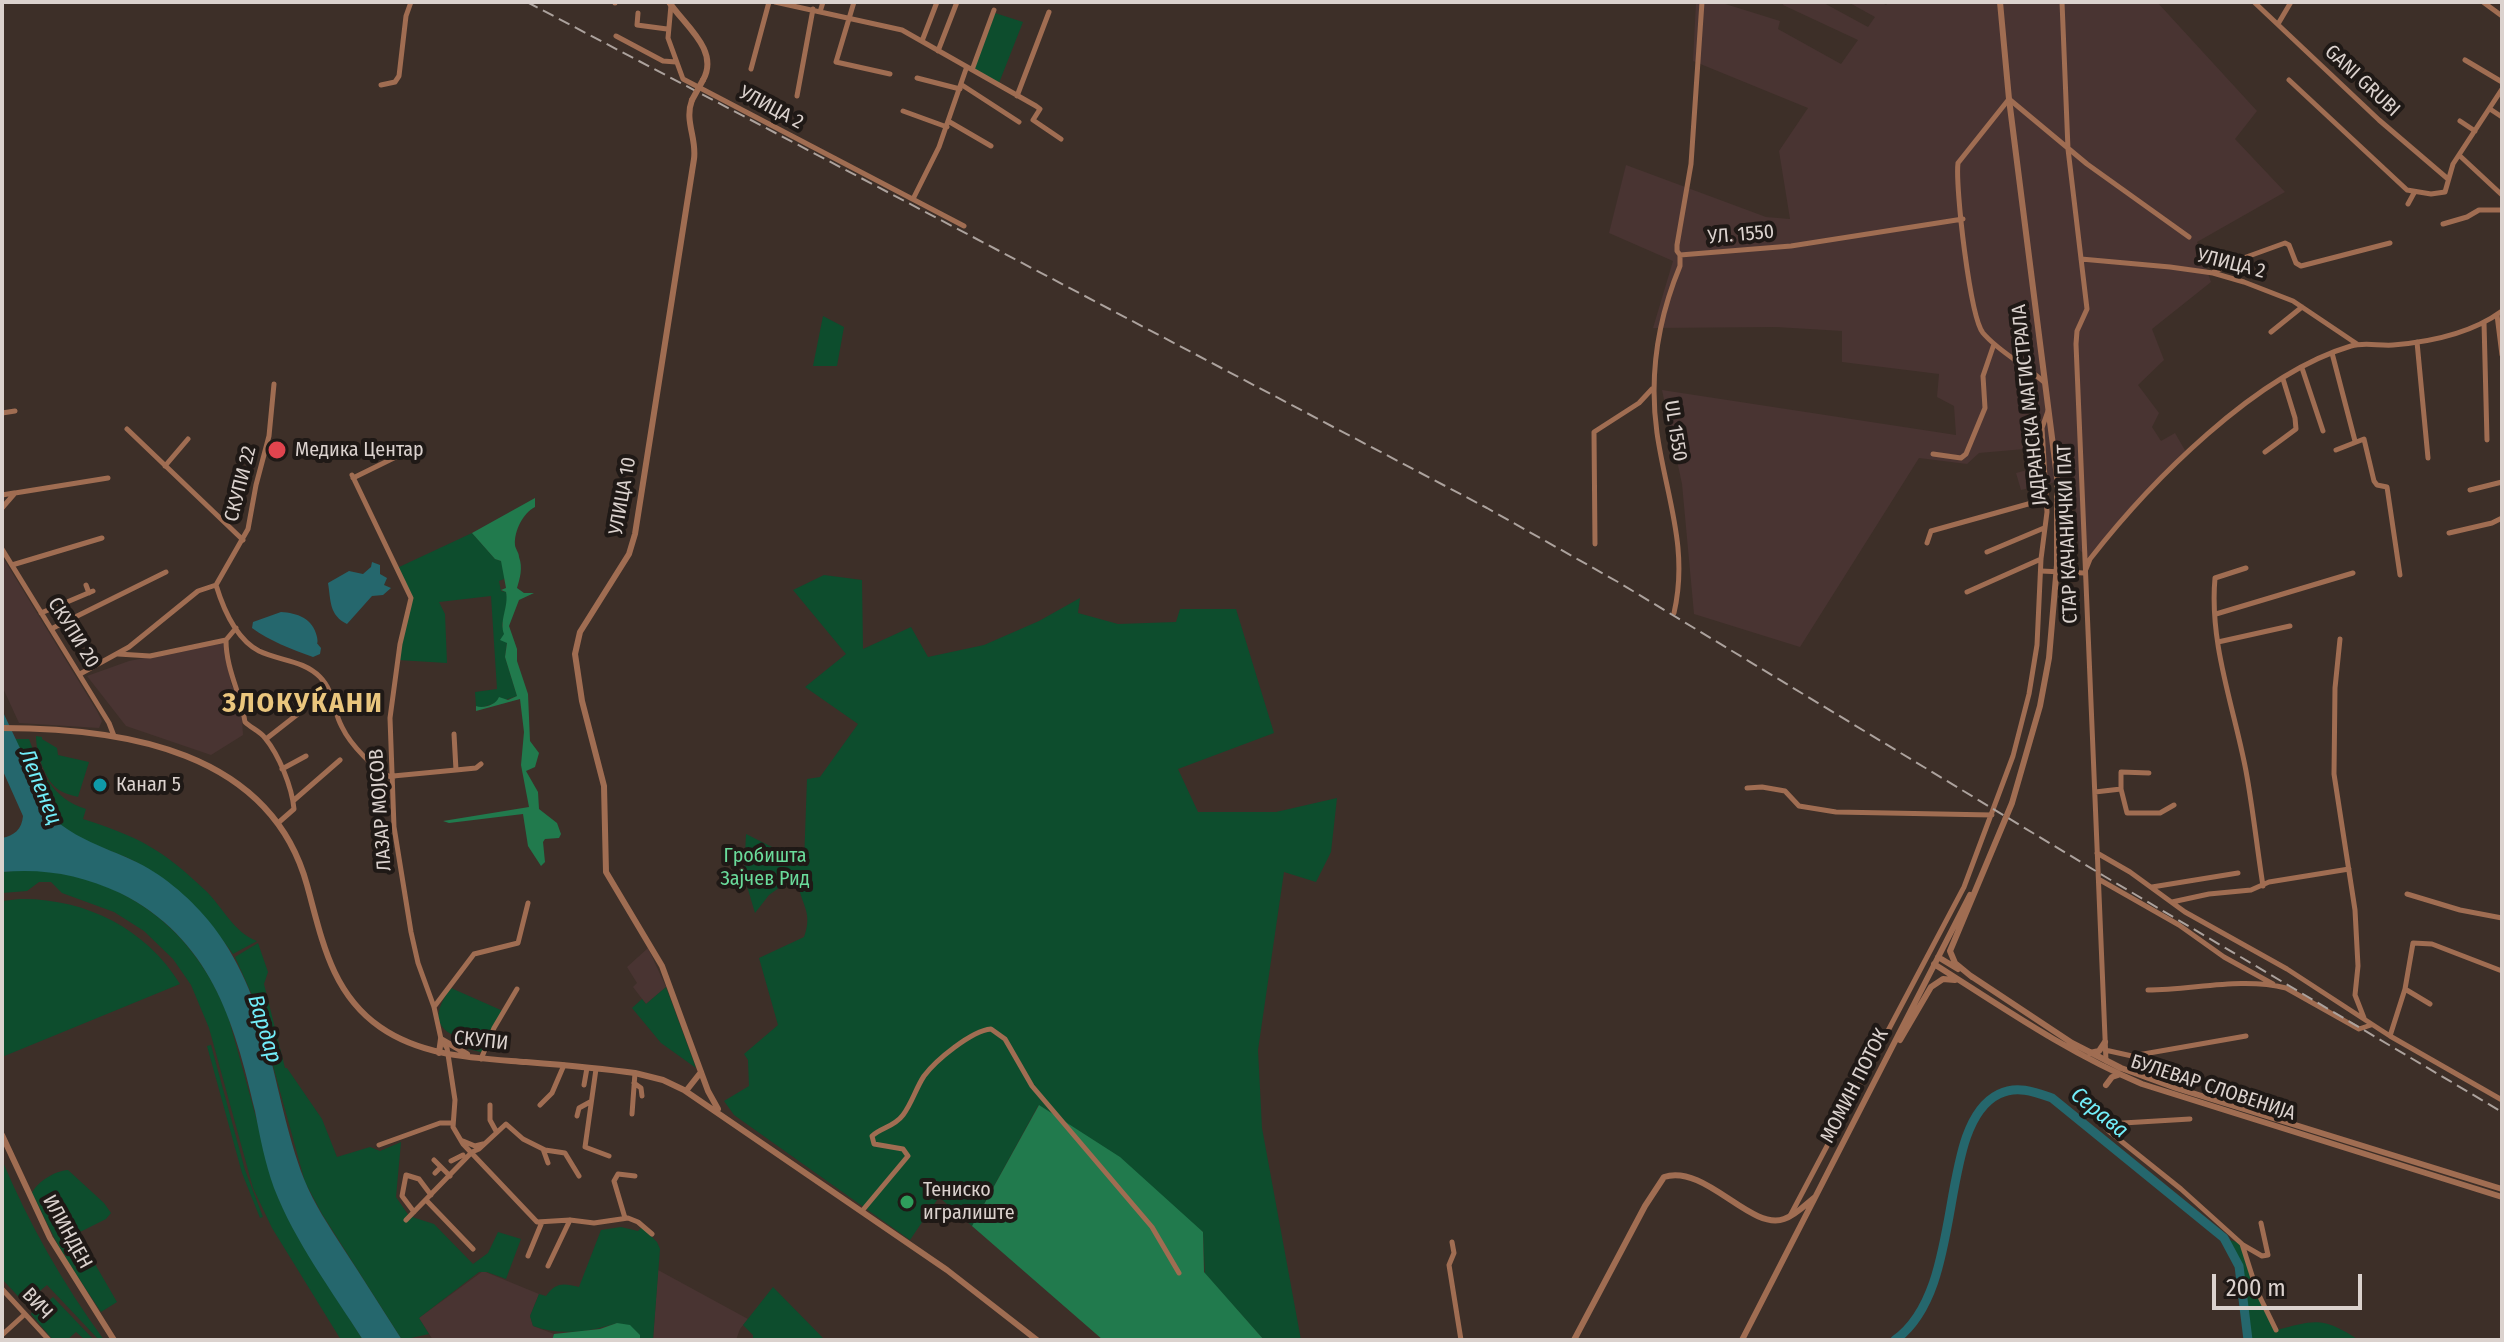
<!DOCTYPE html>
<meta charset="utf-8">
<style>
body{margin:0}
#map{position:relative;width:2504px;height:1342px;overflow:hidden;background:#3d2f28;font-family:"Fira Sans Condensed",sans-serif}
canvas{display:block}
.frame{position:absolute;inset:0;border:4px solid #dbd2ce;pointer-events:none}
.scale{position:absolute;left:2212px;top:1274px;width:150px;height:36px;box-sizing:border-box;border:4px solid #dbd2ce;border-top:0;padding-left:10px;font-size:24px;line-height:28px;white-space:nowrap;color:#dbd2ce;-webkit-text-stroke:6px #1f1916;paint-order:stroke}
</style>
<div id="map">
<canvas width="2504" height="1342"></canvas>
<div class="frame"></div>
<div class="scale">200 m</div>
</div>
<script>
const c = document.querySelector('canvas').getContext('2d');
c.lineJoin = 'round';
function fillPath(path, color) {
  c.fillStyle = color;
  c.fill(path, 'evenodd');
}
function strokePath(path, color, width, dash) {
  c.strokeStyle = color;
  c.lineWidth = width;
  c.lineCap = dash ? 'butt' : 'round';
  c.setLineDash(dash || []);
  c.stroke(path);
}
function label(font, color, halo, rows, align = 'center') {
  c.font = font + ' "Fira Sans Condensed",sans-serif';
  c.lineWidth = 8;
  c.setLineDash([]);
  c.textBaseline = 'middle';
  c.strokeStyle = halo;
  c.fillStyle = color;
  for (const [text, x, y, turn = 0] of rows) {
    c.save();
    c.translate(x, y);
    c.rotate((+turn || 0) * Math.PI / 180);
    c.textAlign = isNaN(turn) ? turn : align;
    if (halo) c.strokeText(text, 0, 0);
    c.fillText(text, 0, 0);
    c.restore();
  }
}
fillPath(new Path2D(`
 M1696 2H1719L1780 21 1778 29 1841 64 1858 40 1783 5 1784 2H1822L1868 27 1875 17 1848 2H1880L1886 5 1889 2H2157L2257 111 2235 139 2285 192 2197 242 2211 282 2152 329 2164 360 2138 385 2159 413 2152 427 2161 441 2175 433 2186 452 2132 506 2087 558 2079 549 2073 478 2021 490 2016 473 2038 467 2036 448 1979 453 1967 464 1919 458 1800 647 1694 614 1682 484 1662 390 1956 435 1954 406 1937 397 1939 374 1842 362V331L1776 327 1653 328 1673 261 1609 233 1626 165 1766 217 1790 219 1779 151 1808 108 1693 61Z
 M2 556 97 711 102 721 99 728 19 723 2 686Z
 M224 642 231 684 241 702 243 735 211 755 126 726 87 676 129 661Z
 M648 948 666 987 646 1004 633 987 637 983 627 967Z
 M658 1270 748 1319 740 1329 736 1340H653Z
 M483 1271 539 1294 530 1316 533 1326 554 1334 552 1340H433L419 1318Z`), '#493432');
fillPath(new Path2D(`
 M995 13 1023 22 999 83 974 69Z
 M823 316 844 327 837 366H813Z
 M472 533 495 559 501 561 505 569 504 579 499 581 501 591 506 592 508 601 502 625 507 642 505 657 517 696 480 708 476 706 475 692 497 689 491 596 439 602 445 614 447 663 398 660 411 598 397 568Z
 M824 575 862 580 863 649 911 627 928 657 984 645 1039 621 1080 598 1078 613 1118 624 1176 622 1180 609H1236L1274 733 1178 769 1198 812H1276L1337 798 1331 852 1316 882 1284 872 1258 1050 1262 1128 1301 1340H1264L1205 1274 1203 1232 1038 1106 972 1226 939 1197 910 1240 734 1115 724 1101 749 1086 748 1060 744 1054 778 1025 759 958 804 937C813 913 802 906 798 884L787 882 769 895 755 913 744 876 746 834 804 863 807 779 820 777 858 724 805 687 846 654 793 590Z
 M36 736 42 737V739L57 748 58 755 89 762 78 797C72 795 65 794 59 790 45 781 36 753 36 736Z
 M15 739H29C41 771 51 798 86 809L83 819C139 837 162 849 205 890 223 907 233 932 257 941L233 954C206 917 177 884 136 862 109 848 77 843 56 820 38 802 25 762 15 739Z
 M24 870C120 872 194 927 228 1016L278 1197 297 1235 363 1340H341L272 1228 253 1188 209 1028 191 985 173 959 144 931 114 912 62 893 51 882H39L27 891 2 893V872Z
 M20 899C84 898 146 928 180 984L2 1057V901Z
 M258 943 268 972 264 984 285 1068H287L322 1119 337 1157 370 1147 380 1151 401 1142 396 1197 409 1216 434 1224 473 1264 488 1253 498 1232 521 1239 506 1279 487 1272H479L419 1318 429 1334 402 1340 322 1214 305 1182 256 1004 235 957Z
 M666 987 696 1068 661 1043 632 1008 642 999 646 1004Z
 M451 988 503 1011 485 1053 459 1047 460 1038C431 1028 435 1009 451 988Z
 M211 1045 245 1170 263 1217 260 1218 242 1173 207 1046Z
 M2 1160C29 1224 63 1284 104 1340H99L47 1285 30 1299 33 1303 28 1307 2 1279Z
 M68 1170 104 1203 111 1213 106 1219 78 1233 84 1243 63 1255 32 1193C38 1181 55 1171 68 1170Z
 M621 1227 638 1231 642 1227 657 1242 660 1249 653 1340H640V1335L617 1323C589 1332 561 1336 533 1326L530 1316 539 1294 546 1296C556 1282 563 1283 579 1287L601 1230Z
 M2224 1238 2242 1244 2257 1291 2276 1330C2316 1320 2322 1316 2359 1340H2248L2239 1266Z
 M84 1245 117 1302 101 1312 64 1256Z
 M773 1287 823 1338 822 1340H753V1335L743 1325Z
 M53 1297 94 1340H85L76 1332 67 1340H53L31 1314 34 1308 37 1311Z`), '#0d4d2d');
fillPath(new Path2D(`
 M535 498V507C523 513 514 531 515 545 515 548 519 553 519 557 523 568 520 578 517 588L524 593H534L519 600 509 626 517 649V661L528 694 530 741 539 753 535 767 526 771 538 792 539 809 557 823 561 834 559 838 545 839 543 842 545 862 541 866 528 846 523 814 449 823 443 821 529 807 521 765 524 732 520 699 476 711V706C483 709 496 705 499 697L508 700 517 696 505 657 507 643 500 640 504 634C499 620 509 607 506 592L501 590 506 588 501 561 495 559 472 533Z
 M1039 1105 1120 1157 1203 1232 1204 1272 1264 1340H1103L972 1226Z
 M617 1323 630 1325 640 1335V1340H552L554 1334 600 1329Z`), '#217a4d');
fillPath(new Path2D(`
 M372 562 380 565V574L387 578 384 585 391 588 383 595 372 596 347 624C329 615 331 601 328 583L349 571 363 574 371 567Z
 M281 612C297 613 313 618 317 637 319 648 314 639 321 648L320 654 313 657C291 649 270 641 252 628L253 622Z
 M2 710 53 818C76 839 104 847 132 860 161 873 188 896 208 920 272 998 270 1089 304 1179 314 1204 329 1226 343 1248 363 1278 382 1309 402 1340H363C332 1291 295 1242 274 1188 265 1163 260 1137 255 1111 234 1020 210 938 120 893 82 875 44 868 2 872V838C14 836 22 829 23 816L2 769Z`), '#25676d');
strokePath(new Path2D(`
 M1895 1340C1968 1288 1935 1125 1999 1094 2017 1085 2035 1092 2052 1098L2224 1238 2239 1266 2248 1340`), '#25676d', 9);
strokePath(new Path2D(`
 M775 2 902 30 1036 106 1040 109 1033 120 1061 139
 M854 2 836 62 890 74
 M1702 2 1691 164 1677 245V251L1680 255 1791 246 1963 219
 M2062 2 2068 149 2087 309 2077 331 2076 344 2106 1061
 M2254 2 2379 120 2448 179
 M2483 2 2502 16
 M615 3V2
 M671 5 668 38 683 79 964 226
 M820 12 823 2
 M638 13 637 25 667 29
 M2278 24 2291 2
 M616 36 663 61 676 62
 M922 41 937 2
 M938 51 957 2
 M2465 60 2502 82
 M751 69 769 2
 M972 70 994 10
 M917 78 960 89
 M2289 80 2407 190 2431 194 2445 192 2453 164 2502 89
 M381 85 395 82 399 76 406 16 411 2
 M962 85 1019 122
 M797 96 813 9
 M1017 96 1049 12
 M2490 109 2502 117
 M903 111 947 127
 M948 121 991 146
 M2460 121 2475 131
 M2459 155 2502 195
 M913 199 939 147 966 69
 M2408 204 2414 193
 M2443 224 2467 217 2479 210H2502
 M2081 259 2170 267 2213 273 2244 282 2293 301 2357 344
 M2214 272 2238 260 2285 243 2289 245 2296 263 2301 266 2390 243
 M2497 315 2502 355
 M2484 322 2487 440
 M2271 332 2302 307
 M2417 342 2428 458
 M2332 353 2355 441
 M2302 368 2323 431
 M2045 383C2026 365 2000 353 1983 333 1970 317 1955 186 1958 163L2009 99 2087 164 2189 237
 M274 384 269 436 256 485 248 529 216 585C223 608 236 639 259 651 280 661 303 660 320 677 334 691 333 711 342 727 350 744 376 772 393 778
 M2 413 15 411
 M127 429 243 540
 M2336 450 2364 439 2374 481 2377 485 2387 487 2400 575
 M2265 452 2296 429 2295 418 2283 379
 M1933 454 1961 458 1966 454 1985 408 1983 376 1994 344
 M165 466 188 439
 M352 475 411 598 400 644 390 718 394 827 411 932 418 963 434 1007 441 1039 447 1048 455 1100 453 1127 463 1144 537 1222 570 1220 594 1223 628 1218 638 1222 652 1234
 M353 478 404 453
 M2470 490 2502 482
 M2 495 14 493
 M2 508 15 493 108 478
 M2449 533 2492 523 2502 518
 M1927 543 1931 531 2046 499
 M1595 544 1594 432 1639 403 1652 389
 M2 549 109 723 114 736
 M1987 552 2044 528
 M12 565 102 538
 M2246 568 2215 578C2209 644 2234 707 2246 771 2253 809 2257 848 2263 886
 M2086 569 2090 559C2150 482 2256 374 2351 346 2364 342 2379 346 2393 345 2430 342 2472 333 2502 311
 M86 585 89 593
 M1967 592 2041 559
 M41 613 93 591
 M1674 613C1689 548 1666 496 1657 433 1649 376 1658 319 1680 266V255
 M2216 614 2353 573
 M51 629 166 572
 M2340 639 2335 688 2334 774 2355 910 2358 966 2355 995 2364 1018
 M226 640C226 670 241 694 245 722 251 728 260 731 265 738 279 755 292 787 294 809L278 823
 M2218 642 2290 626
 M118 654 150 656 226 640 236 628
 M80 674 129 647 198 591 216 585
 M266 739 303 710
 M282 769 306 756
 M456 770 476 768 481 764
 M2149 773 2121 772V789L2127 813H2160L2174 805
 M393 776 456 770 454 734
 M1747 788 1762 787 1785 791 1799 806 1836 812 1992 815
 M2095 792 2121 789
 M293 801 340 760
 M2097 853 2130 872 2185 912 2287 969 2390 1036 2502 1100
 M2100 880 2179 925 2224 957 2273 984
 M2152 887 2238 873
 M2407 894 2460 910 2502 918
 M2172 902 2209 894 2251 890 2269 882 2349 869
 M2405 989 2430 1004
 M2148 990C2193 990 2241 977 2286 988L2359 1029 2371 1025
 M434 1007 474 954 518 943 528 903
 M2390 1036 2405 989 2413 943 2432 944 2502 971
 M2105 1050 2132 1056 2246 1036
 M481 1059 494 1028 517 989
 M596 1069 585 1147 609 1156
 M634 1083 641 1088 642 1096
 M584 1085 587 1068
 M490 1105V1120L496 1131
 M540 1105 552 1093 564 1065
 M632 1114 635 1073
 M577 1116 579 1108 590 1102
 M2106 1124 2190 1119
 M2106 1129 2181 1189 2242 1244 2257 1291 2276 1330
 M463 1141 475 1146 483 1144
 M379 1145 440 1123H453
 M543 1149 548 1163
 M434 1160 441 1167
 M451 1161 463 1155
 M435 1173 441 1167 450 1176
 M426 1200 473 1249
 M862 1211 908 1156 903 1149 874 1144 872 1136C882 1127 894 1127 903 1115 912 1103 916 1088 924 1076 936 1060 971 1031 991 1029L1005 1039 1032 1086 1152 1227 1179 1273
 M414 1212 402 1196 406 1175 419 1179 431 1195
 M1790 1216 1964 887 2013 756 2029 694 2037 645 2041 559 2047 512 2042 428 2048 411
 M625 1218 614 1181 618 1174 635 1176
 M406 1220 472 1152 479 1149 506 1124 523 1139 545 1150 565 1153 579 1176
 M1452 1242 1454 1253 1449 1265 1461 1340
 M2243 1245 2262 1256 2268 1255 2261 1223
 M528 1256 542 1222
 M548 1266 570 1220
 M2 1289 49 1340
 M2 1335 25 1314`), '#a06d52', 5);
strokePath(new Path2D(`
 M669 2C684 25 720 50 703 80
 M692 100C684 121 697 138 694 159L635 534 629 554 580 632 575 654 582 701 604 786 606 872 662 966 708 1091 718 1109
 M2 728C122 728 270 750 307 885 322 939 331 993 380 1027 423 1057 476 1058 526 1062 563 1065 599 1068 635 1073L663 1080 684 1090 947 1270 1037 1340
 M1938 957 1958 969
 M1934 964C2002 1007 2068 1053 2142 1084L2502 1197
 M1971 976 2072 1043 2121 1068 2176 1088 2502 1189
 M1972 977 1955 963 1950 951 2012 803 2040 706 2049 658 2057 565V477L2009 99 2000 2
 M1900 1040 1931 987 1943 979 1955 980
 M439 1053 441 1039 467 1054
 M2090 1053 2099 1051 2105 1042
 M2106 1085 2112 1077 2118 1075
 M686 1091 701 1072
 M2 1135 50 1238 114 1340
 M1574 1340 1645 1206 1664 1177C1706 1164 1750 1231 1784 1219 1796 1215 1805 1205 1815 1197
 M1742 1340 1970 895`), '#a06d52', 6);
strokePath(new Path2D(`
 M527 2 1487 508 1618 582 2104 876 2502 1112`), '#aca29d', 2, [12, 6]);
strokePath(new Path2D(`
 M2041 571 2084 573`), '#a06d52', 5);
strokePath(new Path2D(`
 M692 100 703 80`), '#a06d52', 6);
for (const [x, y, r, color] of [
 [277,450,10,"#e0444e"],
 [100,785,8,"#0f9aa8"],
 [907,1202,8,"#2e9e5b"]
]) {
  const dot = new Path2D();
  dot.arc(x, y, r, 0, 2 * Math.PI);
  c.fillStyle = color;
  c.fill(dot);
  strokePath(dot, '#1f1916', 3);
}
label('20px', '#dbd2ce', '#1f1916', [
 ["GANI GRUBI",2362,81,43],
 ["УЛИЦА 2",771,108,28],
 ["УЛ. 1550",1741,235,-5],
 ["УЛИЦА 2",2231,264,14],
 ["ЈАДРАНСКА МАГИСТРАЛА",2030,405,-96],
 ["UL 1550",1675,431,81],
 ["СКУПИ 22",241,484,-76],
 ["УЛИЦА 10",623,496,-80],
 ["СТАР КАЧАНИЧКИ ПАТ",2068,534,-92],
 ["СКУПИ 20",73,633,58],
 ["ЛАЗАР МОЈСОВ",381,810,-94],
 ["СКУПИ",481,1041,6],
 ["МОМИН ПОТОК",1855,1086,-63],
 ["БУЛЕВАР СЛОВЕНИЈА",2213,1088,18],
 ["ИЛИНДЕН",67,1232,61],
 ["ВИЧ",37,1304,47]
]);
label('20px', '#dbd2ce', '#1f1916', [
 ["Медика Центар",295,450],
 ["Канал 5",116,785],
 ["Тениско",923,1190],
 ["игралиште",923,1213]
], 'left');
label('20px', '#6adc9b', '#1f1916', [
 ["Гробишта",765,856],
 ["Зајчев Рид",765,879]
]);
label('italic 22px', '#72eefa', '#1f1916', [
 ["Лепенец",40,787,68],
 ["Вардар",264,1029,73],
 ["Серава",2099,1113,39]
]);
c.letterSpacing = '2px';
label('bold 28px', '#eac67d', '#1f1916', [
 ["ЗЛОКУЌАНИ",303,704]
]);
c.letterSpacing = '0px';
</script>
